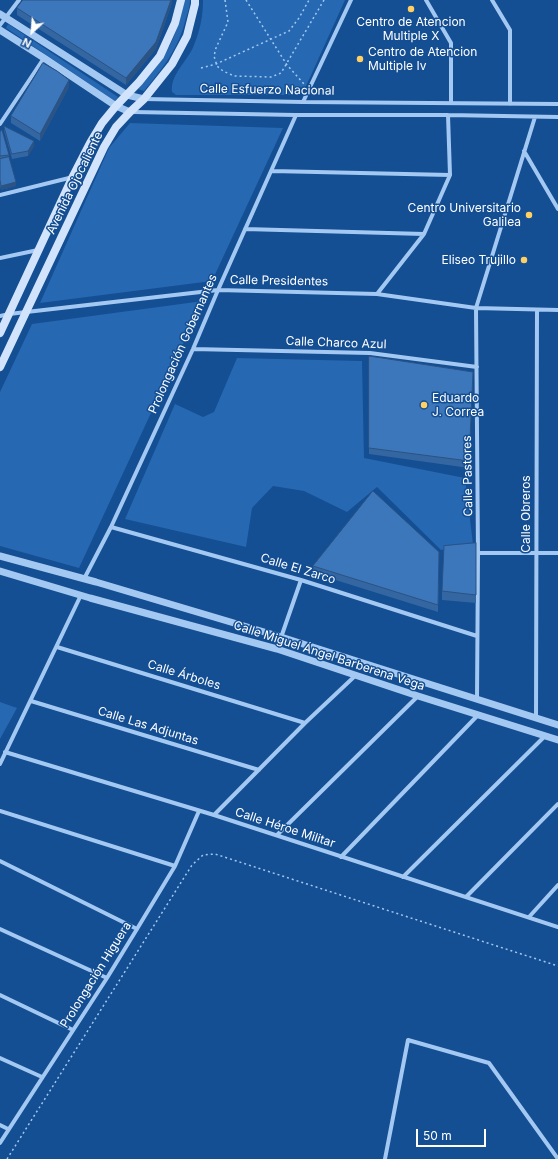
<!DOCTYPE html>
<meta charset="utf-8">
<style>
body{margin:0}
#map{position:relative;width:558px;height:1159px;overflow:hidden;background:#144e93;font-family:Inter,sans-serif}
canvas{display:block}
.north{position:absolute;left:12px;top:12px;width:40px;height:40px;-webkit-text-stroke:3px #144e93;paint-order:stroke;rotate:206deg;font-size:11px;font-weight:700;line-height:16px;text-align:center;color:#fff}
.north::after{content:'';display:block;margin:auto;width:14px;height:18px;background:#fff;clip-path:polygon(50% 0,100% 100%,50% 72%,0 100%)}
.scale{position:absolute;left:416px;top:1129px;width:70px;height:18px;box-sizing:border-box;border:2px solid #fff;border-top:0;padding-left:5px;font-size:12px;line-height:14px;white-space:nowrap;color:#fff;-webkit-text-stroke:3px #144e93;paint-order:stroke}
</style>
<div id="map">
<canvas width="558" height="1159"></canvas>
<div class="north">N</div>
<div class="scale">50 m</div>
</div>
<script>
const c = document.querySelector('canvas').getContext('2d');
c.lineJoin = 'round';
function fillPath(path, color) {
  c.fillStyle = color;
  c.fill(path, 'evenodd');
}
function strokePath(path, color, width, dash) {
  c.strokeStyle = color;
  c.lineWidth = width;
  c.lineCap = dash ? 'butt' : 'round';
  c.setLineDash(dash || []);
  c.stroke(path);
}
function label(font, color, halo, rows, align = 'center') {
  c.font = font + ' Inter,sans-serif';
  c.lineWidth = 3;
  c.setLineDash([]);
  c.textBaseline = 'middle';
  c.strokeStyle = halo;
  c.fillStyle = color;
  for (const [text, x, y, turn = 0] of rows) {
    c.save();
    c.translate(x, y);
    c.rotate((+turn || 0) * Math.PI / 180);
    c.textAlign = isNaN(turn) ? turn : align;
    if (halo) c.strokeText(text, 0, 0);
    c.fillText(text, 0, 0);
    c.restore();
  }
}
fillPath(new Path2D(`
 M185 0H190C190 6 188 12 186 18 179 48 163 68 144 91L138 89C146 79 155 70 162 59 174 41 180 21 185 0Z
 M203 0H345L302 95H176L172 92C170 74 188 61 194 45 200 30 203 16 203 0Z
 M8 24 118 97 115 101 6 28Z
 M130 123 283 128 212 281 40 303 109 148Z
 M203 301 79 568 0 546V392L32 324Z
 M237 358 362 361 364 458 465 478 473 544 441 550 377 487 347 512 304 491 273 486 252 508 246 547 125 519 175 404 203 417 214 412Z
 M0 702 17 708 0 739Z`), '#2668b2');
strokePath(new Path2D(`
 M225 0 228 22 216 48 214 56 217 66 223 71 234 76 271 77 281 73 324 0
 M246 0 287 65 304 84
 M201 68 216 64 289 31 299 18 309 0
 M7 1159 192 865 203 855 215 854 558 966`), '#a3c8f2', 1.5, [2, 3]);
strokePath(new Path2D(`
 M426 0 451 43V102
 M492 0 510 30V104
 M0 25 19 0
 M144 99 303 102 558 104
 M303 102 351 0
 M133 112 296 115H448L558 117
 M0 124 44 58
 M524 151 558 209
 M272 171 450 175
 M0 195 73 177
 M245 229 424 234
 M0 258 38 250
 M377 294 424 234 450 175 448 115
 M0 316 9 314 218 290 377 294 476 308 558 310
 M193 349 370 353 477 367
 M111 527 301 580 477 636
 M478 553H558
 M84 579 111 527 193 349 218 290 296 115
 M57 647 305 723
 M277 649 301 580
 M477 699 478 553 476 308 535 117
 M31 701 259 770
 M536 718 537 310
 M5 752 214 815 558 927
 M0 764 81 595
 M0 811 175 866
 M214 815 305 723 356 675
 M277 835 418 696
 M341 857 478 715
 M0 861 137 929
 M403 877 545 736
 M466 897 558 804
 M529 917 558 885
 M0 929 107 978
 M0 995 73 1030
 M0 1058 42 1077
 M0 1125 8 1129
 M0 1143 107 978 137 929 175 866 199 811
 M385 1159 408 1040 489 1063 558 1159`), '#a3c8f2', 4);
strokePath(new Path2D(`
 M0 14 127 95 144 99
 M0 30 44 58 116 106 130 112
 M0 556 96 582 281 637 558 725
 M0 571 90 598 277 649 418 696 558 740`), '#a3c8f2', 7);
strokePath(new Path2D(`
 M0 333 73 176 90 143 102 123 116 106 139 82 160 56 175 23 181 0
 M0 367 104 147 116 127 130 112 144 99 172 64 187 36 195 4V0`), '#d1e4fc', 8);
fillPath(new Path2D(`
 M23 0H172V3L156 49 126 85 17 15V8Z
 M69 87 40 141 11 123V116Z
 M4 126 34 146 28 156 12 159 4 131Z
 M0 132 9 155V157L16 186 1 190 0 185Z
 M369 356 473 378 469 468 369 454Z
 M476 543V603L442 600V591Z
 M439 552 438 612 313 573V566Z`), '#3466a1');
fillPath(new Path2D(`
 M171 0H172V3L156 49 126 85V78Z
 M69 80V87L40 141V134Z
 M34 141V146L28 156V151Z
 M16 182V186L1 190V186Z`), '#2b5383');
const building = new Path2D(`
 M23 0H171L156 42 126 78 17 8Z
 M43 63 57 71 69 80 40 134 11 116Z
 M4 126 34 141 28 151 12 154Z
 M2 130 9 155 0 156V132Z
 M9 157 16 182 1 186 0 180V159Z
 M369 356 473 372 469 461 369 448Z
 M373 491 439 552 438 605 313 566Z
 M476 543V595L442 591 444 546Z`);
fillPath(building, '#3d77bb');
strokePath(building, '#2b5383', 1);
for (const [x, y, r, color] of [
 [411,9,4,"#ffd063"],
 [360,59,4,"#ffd063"],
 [529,215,4,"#ffd063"],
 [524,260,4,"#ffd063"],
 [424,405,4,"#ffd063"]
]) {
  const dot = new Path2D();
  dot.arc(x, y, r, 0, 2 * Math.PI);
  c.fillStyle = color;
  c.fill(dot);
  strokePath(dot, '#144e93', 1.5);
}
label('12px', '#fff', '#144e93', [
 ["Centro de Atencion",411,22,"center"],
 ["Multiple X",411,36,"center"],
 ["Centro de Atencion",368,52],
 ["Multiple Iv",368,66],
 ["Centro Universitario",521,208,"right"],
 ["Galilea",521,222,"right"],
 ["Eliseo Trujillo",516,260,"right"],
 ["Eduardo",432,398],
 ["J. Correa",432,412]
], 'left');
label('12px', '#fff', '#144e93', [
 ["Calle Esfuerzo Nacional",267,90,1],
 ["Avenida Ojocaliente",75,183,-64],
 ["Calle Presidentes",279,281,1],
 ["Calle Charco Azul",336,343,2],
 ["Prolongación Gobernantes",183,344,-66],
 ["Calle Pastores",468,476,-91],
 ["Calle Obreros",526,514,-90],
 ["Calle El Zarco",298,569,17],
 ["Calle Miguel Ángel Barberena Vega",329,656,18],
 ["Calle Árboles",184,675,17],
 ["Calle Las Adjuntas",148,726,17],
 ["Calle Héroe Militar",285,828,18],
 ["Prolongación Higuera",96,975,-58]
]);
</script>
